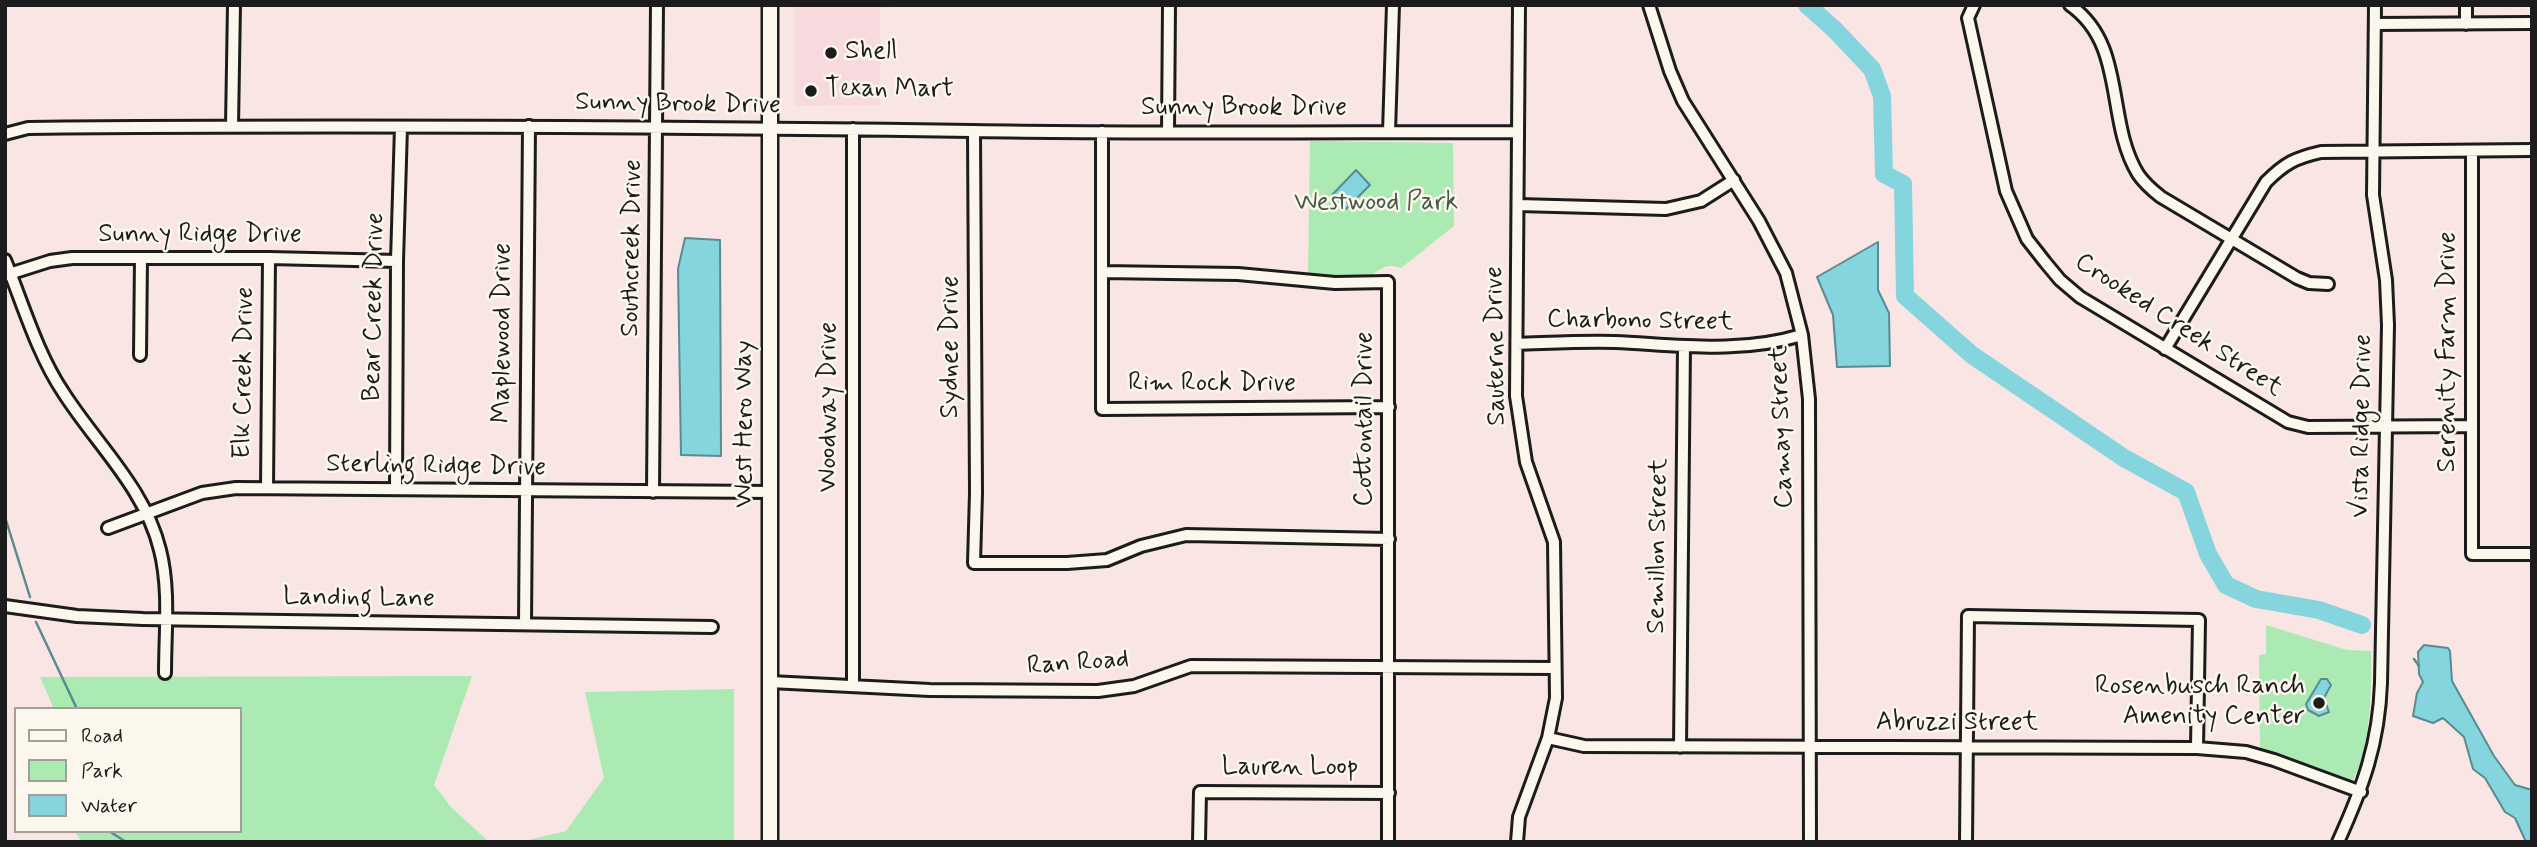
<!DOCTYPE html>
<style>
body{margin:0}
#map{position:relative;width:2537px;height:847px;overflow:hidden;background:#f9e5e4;font-family:Mynerve,sans-serif}
canvas{display:block}
.frame{position:absolute;inset:0;border:7px solid #1c1c1c;pointer-events:none}
.legend{position:absolute;left:14px;top:707px;width:228px;height:126px;box-sizing:border-box;background:#fbf7ec;border:2px solid #a29f99;margin:0;padding:9px 12px;list-style:none;font-size:21px;color:#1c1c1c}
.legend li{display:flex;align-items:center;gap:14px;height:35px}
.legend b{width:35px;border:2px solid #a29f99}
</style>
<div id="map">
<canvas width="2537" height="847"></canvas>
<div class="frame"></div>
<ul class="legend">
<li><b style="height:9px;background:#fbf7ec"></b>Road</li>
<li><b style="height:19px;background:#abebb3"></b>Park</li>
<li><b style="height:19px;background:#84d5dd"></b>Water</li>
</ul>
</div>
<script>
const c = document.querySelector('canvas').getContext('2d');
c.lineJoin = 'round';
function fillPath(path, color) {
  c.fillStyle = color;
  c.fill(path, 'evenodd');
}
function strokePath(path, color, width, dash) {
  c.strokeStyle = color;
  c.lineWidth = width;
  c.lineCap = dash ? 'butt' : 'round';
  c.setLineDash(dash || []);
  c.stroke(path);
}
function label(font, color, halo, rows, align = 'center') {
  c.font = font + ' Mynerve,sans-serif';
  c.lineWidth = 5;
  c.setLineDash([]);
  c.textBaseline = 'middle';
  c.strokeStyle = halo;
  c.fillStyle = color;
  for (const [text, x, y, turn = 0] of rows) {
    c.save();
    c.translate(x, y);
    c.rotate((+turn || 0) * Math.PI / 180);
    c.textAlign = isNaN(turn) ? turn : align;
    if (halo) c.strokeText(text, 0, 0);
    c.fillText(text, 0, 0);
    c.restore();
  }
}
fillPath(new Path2D(`
 M795 5H914L880 8V105L795 106Z`), '#f8d9de');
fillPath(new Path2D(`
 M1310 141 1453 143 1454 226 1401 268C1386 263 1383 268 1371 275H1308Z
 M2266 625 2347 650 2371 651C2372 686 2371 749 2353 780H2346L2260 749 2259 655 2266 654Z
 M472 676 434 785 451 807 489 842H82L74 831H240V709H54L40 677Z
 M734 689V842H520L566 831 604 778 585 692Z`), '#abebb3');
const water = new Path2D(`
 M1356 170 1370 185 1346 209 1332 195Z
 M685 238 720 240 721 456 681 455 678 269Z
 M1878 242V290L1889 313 1890 366 1837 367 1833 315 1817 277Z
 M2424 645 2448 648 2450 651 2452 681 2494 756 2515 785 2532 790V842H2526L2515 818 2505 812 2485 778 2473 769 2464 737 2443 718 2433 723 2413 716 2417 693 2423 682 2419 674 2418 652Z
 M2321 679H2327L2331 685 2324 698 2329 712 2319 716 2308 710 2306 704Z`);
fillPath(water, '#84d5dd');
strokePath(water, '#5a8b90', 2);
strokePath(new Path2D(`
 M5 517 30 597
 M36 622 77 709
 M2414 659 2419 666
 M109 831 126 842`), '#5a8b90', 2.5);
strokePath(new Path2D(`
 M1807 5 1834 29 1872 69 1882 96 1884 174 1903 184 1905 296 1972 355 2124 458 2186 492 2208 554 2226 585 2256 599 2319 610 2362 625`), '#84d5dd', 18);
const minor = new Path2D(`
 M1649 5 1670 71 1683 101 1759 221 1786 273 1802 335 1809 399 1810 842
 M1974 5 1968 18 1970 27 2006 191 2027 239 2045 262 2060 280 2080 297 2288 422 2308 427 2472 426
 M2070 5C2127 45 2105 120 2138 174 2144 183 2152 190 2161 197L2297 278 2309 283 2328 284
 M2466 5V24
 M2375 24 2532 23
 M232 126 234 5
 M853 129V686
 M974 131 976 493 974 563H1067L1107 560 1141 546 1186 535 1389 539
 M1102 132V409L1389 407
 M1168 132 1169 5
 M1389 132 1393 5
 M5 134 28 128C343 125 657 127 972 131 1154 134 1336 132 1518 132
 M2472 151V554H2532
 M1518 205 1666 209 1701 201 1734 180
 M5 260C23 304 37 353 63 392 96 444 145 488 160 550 170 589 165 633 165 673
 M1102 272 1238 274 1335 283 1388 282V842
 M6 275 50 261 72 258H269L397 261
 M1517 344C1550 343 1582 341 1615 342 1679 345 1739 354 1802 335
 M2165 349 2266 182C2285 163 2295 158 2321 152L2532 150
 M140 355 141 258
 M267 488 269 258
 M396 489 397 261 401 127
 M653 492 657 5
 M108 528 202 493 236 488 771 492
 M5 606 77 616 143 619 712 627
 M525 624 529 126
 M770 682 930 690 1098 691 1134 686 1191 666 1555 668
 M1548 738 1584 746 2197 748 2246 752 2274 760 2361 792
 M1680 747 1684 346
 M1199 842 1200 792 1389 793
 M1517 842 1519 817 1548 738 1556 698 1554 542 1526 462 1516 396 1519 5
 M1966 842 1968 616 2199 620 2197 748
 M2338 842C2363 787 2379 743 2381 683L2388 325 2386 280 2373 195 2375 5`);
const major = new Path2D(`
 M770 842V5`);
strokePath(minor, '#1c1c1c', 16);
strokePath(major, '#1c1c1c', 19);
strokePath(minor, '#fbf7ec', 10);
strokePath(major, '#fbf7ec', 14);
for (const [x, y, r, color] of [
 [831,53,7,"#1c1c1c"],
 [811,91,7,"#1c1c1c"],
 [2319,703,7,"#1c1c1c"]
]) {
  const dot = new Path2D();
  dot.arc(x, y, r, 0, 2 * Math.PI);
  c.fillStyle = color;
  c.fill(dot);
  strokePath(dot, '#fbf7ec', 2.5);
}
label('26px', '#1c1c1c', '#fbf7ec', [
 ["Shell",845,53],
 ["Texan Mart",825,91],
 ["Rosenbusch Ranch",2305,688,"right"],
 ["Amenity Center",2305,718,"right"]
], 'left');
label('26px', '#1c1c1c', '#fbf7ec', [
 ["Sunny Brook Drive",678,105,1],
 ["Sunny Brook Drive",1244,109],
 ["Sunny Ridge Drive",200,236],
 ["Southcreek Drive",633,248,-89],
 ["Bear Creek Drive",375,307,-89],
 ["Charbono Street",1640,322,1],
 ["Crooked Creek Street",2178,326,33],
 ["Maplewood Drive",504,333,-90],
 ["Sauterne Drive",1497,346,-91],
 ["Sydnee Drive",952,347,-90],
 ["Serenity Farm Drive",2449,352,-90],
 ["Elk Creek Drive",245,373,-89],
 ["Rim Rock Drive",1212,385],
 ["Woodway Drive",830,407,-90],
 ["Cottontail Drive",1366,419,-90],
 ["West Hero Way",746,424,-90],
 ["Vista Ridge Drive",2363,426,-89],
 ["Camay Street",1783,427,-92],
 ["Sterling Ridge Drive",436,467,1],
 ["Semillon Street",1659,546,-89],
 ["Landing Lane",359,599,1],
 ["Ran Road",1078,664,-4],
 ["Abruzzi Street",1957,724],
 ["Lauren Loop",1290,769]
]);
label('26px', '#475a49', '#fbf7ec', [
 ["Westwood Park",1376,204]
]);
</script>
